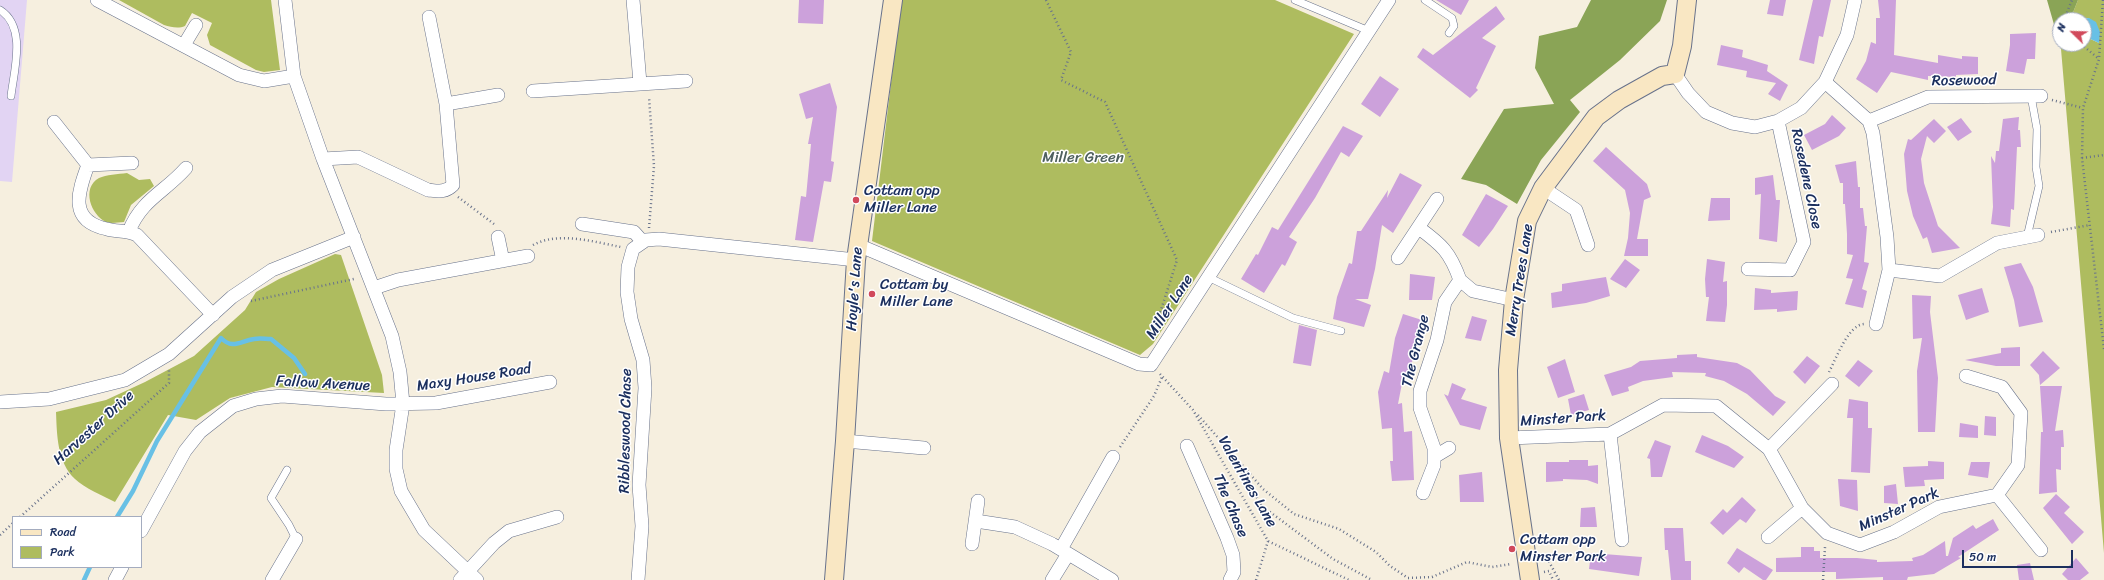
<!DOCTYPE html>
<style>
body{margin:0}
#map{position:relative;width:2104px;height:580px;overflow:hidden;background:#f6efdf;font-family:Sriracha,sans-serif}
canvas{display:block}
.legend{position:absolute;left:12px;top:516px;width:130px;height:52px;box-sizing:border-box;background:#fff;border:1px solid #a4acbf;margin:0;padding:5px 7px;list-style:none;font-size:12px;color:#1b2f5e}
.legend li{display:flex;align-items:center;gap:8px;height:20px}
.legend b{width:20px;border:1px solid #a4acbf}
.north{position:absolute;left:2052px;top:12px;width:40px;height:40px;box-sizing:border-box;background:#fff;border:1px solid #a4acbf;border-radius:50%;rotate:293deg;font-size:11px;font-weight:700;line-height:16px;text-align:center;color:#1b2f5e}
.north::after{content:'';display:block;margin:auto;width:14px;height:18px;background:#d1495b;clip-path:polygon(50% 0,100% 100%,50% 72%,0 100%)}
.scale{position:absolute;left:1962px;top:550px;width:111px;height:18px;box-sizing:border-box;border:2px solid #1b2f5e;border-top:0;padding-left:5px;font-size:12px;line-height:14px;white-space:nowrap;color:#1b2f5e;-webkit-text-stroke:3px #fff;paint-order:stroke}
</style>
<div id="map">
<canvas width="2104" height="580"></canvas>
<ul class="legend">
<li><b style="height:5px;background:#f9e7c3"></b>Road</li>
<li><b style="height:11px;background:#aebc5f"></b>Park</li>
</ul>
<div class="north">N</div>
<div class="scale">50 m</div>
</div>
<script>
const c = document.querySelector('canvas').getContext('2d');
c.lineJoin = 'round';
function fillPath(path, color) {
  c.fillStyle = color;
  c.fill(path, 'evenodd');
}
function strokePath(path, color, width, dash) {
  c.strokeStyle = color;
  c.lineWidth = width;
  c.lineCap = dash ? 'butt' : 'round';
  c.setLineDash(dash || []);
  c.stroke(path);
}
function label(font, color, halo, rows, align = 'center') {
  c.font = font + ' Sriracha,sans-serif';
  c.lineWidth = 3;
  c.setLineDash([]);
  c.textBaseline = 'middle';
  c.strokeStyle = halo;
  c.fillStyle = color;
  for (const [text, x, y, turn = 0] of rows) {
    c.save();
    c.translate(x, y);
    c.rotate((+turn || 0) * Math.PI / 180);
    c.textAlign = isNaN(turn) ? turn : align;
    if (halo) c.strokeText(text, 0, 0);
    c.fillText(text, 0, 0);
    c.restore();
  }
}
fillPath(new Path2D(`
 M0 0H27L12 182 0 181Z`), '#e2d4f3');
fillPath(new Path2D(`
 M119 0H271L280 70 264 72 256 70 210 45 207 35 212 23 192 13 185 26C178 29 171 27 164 25Z
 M901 0H1275L1354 34 1153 344 1140 355 872 241Z
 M2078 0H2104V553L2061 49 2073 44H2084V36L2099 43 2089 18 2070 20Z
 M127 173 139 180 150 179 154 186 131 205 124 222C119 222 110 224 106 222 91 215 81 188 99 178 106 175 118 174 127 173Z
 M335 254 341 255 382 375 384 393 272 387 230 398 196 420 168 415 115 502C104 496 84 488 75 479 57 462 57 435 56 412L106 400 145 382 194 356 245 310 256 292 279 279Z`), '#aebc5f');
fillPath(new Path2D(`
 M1591 0H1667L1660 21 1620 60 1570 100 1580 112 1541 160 1517 204 1486 185 1461 179 1504 109 1554 104 1535 68 1539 36 1577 27Z
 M2047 0H2078L2070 20H2060V44H2073L2061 49Z`), '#8aa456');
fillPath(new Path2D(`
 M2089 18 2096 22 2100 32 2099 43 2084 36V20H2075Z`), '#68c0e5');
strokePath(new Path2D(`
 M117 517 133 491 157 441 221 338C233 350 240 341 254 339 260 338 265 339 271 339L294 358 305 374
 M84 580 90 567`), '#68c0e5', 4.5);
fillPath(new Path2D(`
 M799 0H824L823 24 798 23Z
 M1436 0H1469L1461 15Z
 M1770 0H1786L1783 16 1767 14Z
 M1813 0H1831L1823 37 1819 36 1814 64 1799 60Z
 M1878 0H1896L1894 55 1938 63V55L1962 59V56L1978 57V74L1956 75V77L1928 76V80L1891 72 1877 93 1856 79 1866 61 1871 42 1876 44V18H1880Z
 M1496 6 1505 19 1482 38 1496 46 1476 88 1478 90 1470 98 1417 57 1423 48 1433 55Z
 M2036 33 2035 59H2027L2024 74 2006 71 2010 45V34Z
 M1721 45 1743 50 1742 57 1768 65 1767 71 1788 85 1780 101 1768 94 1776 83 1746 77 1747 71 1717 65Z
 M1380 76 1399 89 1380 117 1361 104Z
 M830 83 837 107 831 161 834 162 831 182 824 181 813 242 795 240 801 196 806 197 811 144H808L813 117 806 119 799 94Z
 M1832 115 1846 128 1839 136 1812 150 1804 135 1825 124Z
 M2019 117 2018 130H2020L2021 147H2017L2014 210 2011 209 2010 227 1991 224 1993 207 1991 156 1995 163 1996 151H1999L2003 119Z
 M1961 118 1972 132 1958 141 1947 127Z
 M1934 119 1946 131 1934 143 1927 136 1921 159 1924 183 1938 226 1960 248 1932 253 1927 237 1923 239 1913 216 1907 191 1904 154 1908 139 1911 140Z
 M1343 126 1363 136 1349 157 1341 152 1315 198 1289 237 1297 242 1285 266 1282 264 1264 293 1241 279 1256 254 1258 255 1272 227 1278 230Z
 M1606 147 1647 184 1651 197 1644 200 1637 239H1648V256H1624L1628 238 1630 213 1625 190 1593 161Z
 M1856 161 1858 187H1860V208H1863L1865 226H1867L1864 262 1869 263 1862 289 1867 291 1863 308 1845 304 1853 279 1846 278 1853 255 1847 254V234L1845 204H1843V183H1840L1835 165Z
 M1400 173 1422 185 1393 233 1382 225 1375 269 1368 299H1355L1371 305 1364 327 1333 319 1337 297 1349 263 1352 264 1357 231H1361L1388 190 1387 198Z
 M1773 175 1776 200H1780L1777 242 1759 239 1761 194 1755 195V178Z
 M1486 194 1508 206 1493 229 1479 247 1462 235Z
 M1711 198H1730V220L1708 221Z
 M1625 259 1640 270 1626 288 1610 279Z
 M1707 259 1725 262 1723 282 1727 281V305L1725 322 1706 321 1709 297H1706L1705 279Z
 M2021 263 2033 287 2043 322 2019 327 2014 300 2004 267Z
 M1410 274 1435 277 1432 300H1409Z
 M1606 277 1610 296 1586 303 1552 308 1551 293 1562 291V284Z
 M1755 288 1771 290V293L1798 291 1797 310 1777 312V309L1754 310Z
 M1982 288 1989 312 1966 320 1958 295Z
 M1912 295 1931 296 1930 312 1938 378 1935 432H1918L1917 371 1922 338 1913 339Z
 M1403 314 1422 320 1409 375 1404 373 1398 404 1402 403 1404 432 1412 431 1414 480 1392 481 1390 461H1393L1392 428 1382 429 1378 392 1384 371 1389 373 1395 338Z
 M1472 316 1487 320 1481 341 1465 338Z
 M1299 325 1317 330 1311 366 1293 363Z
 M2020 347V366H1996L1965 360 2001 353V348Z
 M2043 351 2060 368 2040 385 2039 375 2030 365Z
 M1697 354V357L1737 363 1750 370 1775 396 1786 402 1773 416 1747 394 1724 381 1705 376 1706 373 1672 372 1673 377 1643 381 1628 387 1629 391 1612 396 1604 375 1631 367 1640 361 1677 358V355Z
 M1807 356 1820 366 1805 384 1793 372Z
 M1565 359 1575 392 1558 398 1547 367Z
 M1858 360 1873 371 1859 387 1845 376Z
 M1452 383 1466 389 1461 399 1487 407 1480 430 1460 425 1444 394 1448 396Z
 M2040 386H2062L2055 431 2063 430 2064 447H2061V470L2056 469 2057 492 2039 494 2041 432H2043Z
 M1584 394 1589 410 1571 415 1568 399Z
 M1849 399 1868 402V428H1872L1870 473 1851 472 1853 418H1847Z
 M1985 416 1996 417V436L1984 435Z
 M1960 423 1978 426V438L1959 437Z
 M1702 435 1728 446 1744 457 1734 468 1695 452Z
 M1655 440 1671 446 1662 477H1651L1650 459 1647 458Z
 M1569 460H1588V466L1598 465V484L1587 480 1563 479V481L1546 482V462H1569Z
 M1928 461 1944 462V479L1924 480 1925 486 1905 487 1903 467 1928 466Z
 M1971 462H1990L1988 478 1968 475Z
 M1482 472 1484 502H1460L1459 475Z
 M1838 479 1857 480 1858 511 1840 506Z
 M1896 484 1898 504 1884 503V486Z
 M2056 494 2070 507 2064 513 2084 532 2072 544 2043 508Z
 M1742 497 1756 510 1746 523 1740 519 1723 535 1710 523 1723 509 1727 513Z
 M1595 507 1597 527H1580L1581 508Z
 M1993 519 1999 530 1958 557 1961 558 1934 574 1908 577 1907 580H1883V577L1836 579V572H1776V558L1801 557V547H1814V551H1820V558H1857L1877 560V562L1913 561 1912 558 1923 555 1945 541 1946 556H1948L1953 538 1973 525 1976 529Z
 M1664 528H1683L1685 561H1691V580H1671L1668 550H1665Z
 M1737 548 1773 570 1766 580H1763L1744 567 1739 573 1727 563Z
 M1591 553 1642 557 1639 576 1589 569Z
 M2076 558 2089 573 2080 580H2068L2062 574Z
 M2030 563 2034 580H2019L2017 565Z`), '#cca1db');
const lane = new Path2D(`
 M1295 0 1369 31
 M1425 0 1452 18 1454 26 1449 33
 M0 10C27 27 14 70 11 96
 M2027 237 2039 186 2036 167 2037 129 2031 96
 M1208 277 1293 318 1341 331
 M287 470 271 498 289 525 296 539`);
const street = new Path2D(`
 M97 0 239 75 264 81 294 76
 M285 0 294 76 323 159 392 336 400 372 403 404 396 450V469L401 491 424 530 477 580
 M633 0 640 83
 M184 45 196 25
 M1675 74 1688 93 1706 112 1732 123 1755 127 1778 121 1801 108 1825 82 1847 35 1855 0
 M1825 82 1869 121 1873 133 1887 237 1889 270 1876 324
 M533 91 686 81
 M446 104 498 95
 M1869 121 1928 97 2041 96
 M54 122 88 165C78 192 68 221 107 229 117 232 127 230 137 235L213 315
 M323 159 358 157 428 190C438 191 445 193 453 185L446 104 429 17
 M88 165 132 163
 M1543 188 1576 210 1588 245
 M582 224 634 232 643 242
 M1419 228C1442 245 1450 252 1460 280L1445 302 1437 340 1420 391V408L1434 448V457
 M129 231C142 199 165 192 186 168
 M498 237 503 261
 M858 245 1139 364 1151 365 1389 0
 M1398 258 1437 199
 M1748 269 1790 270 1804 242 1778 121
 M1889 270 1940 276 1997 243 2038 235
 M1460 280 1473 291 1514 300
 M374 288 398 280 528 256
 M0 402 49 399 125 380 169 354 232 297 272 270 354 237
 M1610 434 1622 540
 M1509 438 1610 434 1663 405 1716 406 1769 449 1802 508 1827 533 1860 545 1894 532 1939 507 1997 495 2018 465 2021 413 2002 387 1966 376
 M845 441 924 448
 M1187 446 1227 538 1233 555 1234 572 1230 580
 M1769 449 1832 384
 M1423 493 1434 465V457L1449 448
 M1997 495 2041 550
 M976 521 1015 527 1052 544 1112 580
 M141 531 185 451 200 432 233 406 256 399 282 396 386 404 436 403 550 382
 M1768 537 1802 508
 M972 544 978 501
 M1061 549 1113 457
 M115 580 122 567
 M272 580 296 539
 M460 580 494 543 509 531 557 517
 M638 580 642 526 639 485 645 388 643 360 631 319 627 292 628 267 633 249 646 240 659 239 856 260
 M1052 580 1068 554`);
const secondary = new Path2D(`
 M834 580 845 441 856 260 893 0
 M1530 580 1509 438 1508 370 1514 300 1527 221 1543 188 1596 117 1619 100 1662 76 1675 74 1682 46 1687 0`);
strokePath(lane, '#68728b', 8);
strokePath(street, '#68728b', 14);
strokePath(secondary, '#68728b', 20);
strokePath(new Path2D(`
 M1046 0 1071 52 1061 80 1105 102 1177 260 1153 335
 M2103 0 2099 59 2083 108 2082 158 2104 349
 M2064 20 2072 0
 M2081 44 2099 59
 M2052 100 2083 108
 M2082 158 2104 155
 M458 197 494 224
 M649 228 654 166 649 97
 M2051 232 2090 225
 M533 245C559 231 594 242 621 247
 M251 301 354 279
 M1829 372C1836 359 1848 325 1864 324
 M1160 374 1193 410 1268 541 1349 580
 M1198 415 1229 450
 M1120 447 1154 396 1162 377
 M1229 450 1263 489 1294 514 1339 529 1376 552 1390 566 1408 578 1432 577 1467 562 1492 567 1511 564
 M1232 456 1262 506 1333 559 1372 580
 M20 517 169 383V370
 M0 535 13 523
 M1543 557 1547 558 1559 580
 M1544 572 1549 571 1553 580
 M1256 580 1268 541
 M1823 580 1825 547`), '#68728b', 2.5, [1, 3]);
strokePath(lane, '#fff', 7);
strokePath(street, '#fff', 13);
strokePath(secondary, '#f9e7c3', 18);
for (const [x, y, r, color] of [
 [856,200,4,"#d1495b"],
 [872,294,4,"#d1495b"],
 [1512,549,4,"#d1495b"]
]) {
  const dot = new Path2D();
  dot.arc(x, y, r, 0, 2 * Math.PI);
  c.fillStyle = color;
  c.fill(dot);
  strokePath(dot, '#fff', 1.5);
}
label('15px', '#1b2f5e', '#fff', [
 ["Rosewood",1964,81,-1],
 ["Rosedene Close",1806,179,78],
 ["Merry Trees Lane",1520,280,-81],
 ["Hoyle's Lane",855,289,-86],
 ["Miller Lane",1170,307,-57],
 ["The Grange",1416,351,-76],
 ["Maxy House Road",474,378,-9],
 ["Fallow Avenue",323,384,3],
 ["Minster Park",1563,419,-4],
 ["Harvester Drive",94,428,-42],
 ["Ribbleswood Chase",626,431,-89],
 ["Valentines Lane",1247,482,60],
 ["The Chase",1230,506,67],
 ["Minster Park",1899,510,-24]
]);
label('15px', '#4e605e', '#fff', [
 ["Miller Green",1083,158]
]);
label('15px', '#1b2f5e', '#fff', [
 ["Cottam opp",864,191],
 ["Miller Lane",864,208],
 ["Cottam by",880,285],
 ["Miller Lane",880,302],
 ["Cottam opp",1520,540],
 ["Minster Park",1520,557]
], 'left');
</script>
